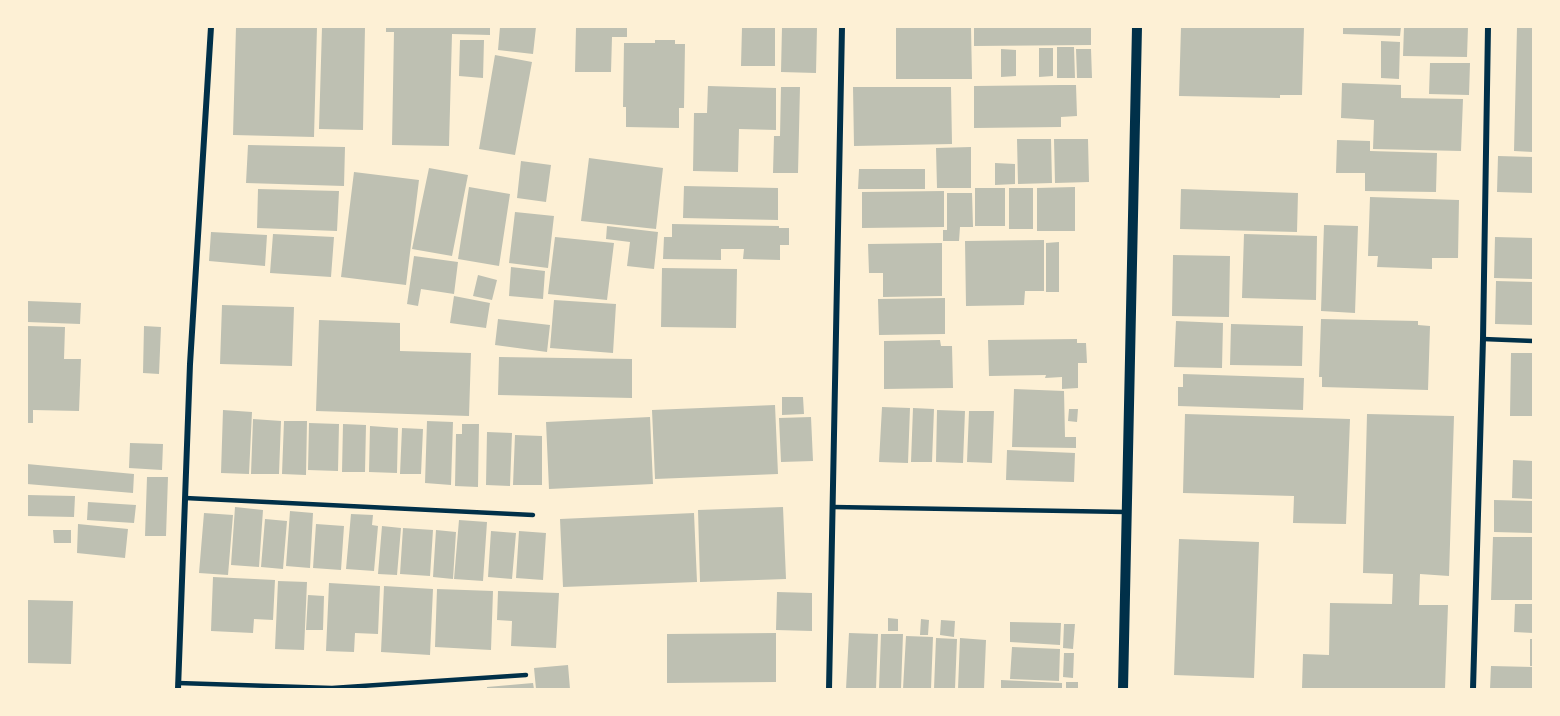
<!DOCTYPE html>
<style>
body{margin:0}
#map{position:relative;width:1560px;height:716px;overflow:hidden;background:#fdf0d5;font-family:"Asap Condensed",sans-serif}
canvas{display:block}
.frame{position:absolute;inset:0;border:28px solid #fdf0d5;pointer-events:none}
</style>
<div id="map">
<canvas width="1560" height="716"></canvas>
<div class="frame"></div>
</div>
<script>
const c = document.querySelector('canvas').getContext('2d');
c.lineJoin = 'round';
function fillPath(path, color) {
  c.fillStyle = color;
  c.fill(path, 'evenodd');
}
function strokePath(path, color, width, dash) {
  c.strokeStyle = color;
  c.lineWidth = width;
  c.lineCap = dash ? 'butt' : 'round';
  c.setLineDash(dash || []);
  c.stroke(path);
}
fillPath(new Path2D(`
 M236 27H317L314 137 233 135Z
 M322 27H365L363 130 319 129Z
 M386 27H490V35L452 34 449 146 392 145 394 32H386Z
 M500 27H536L533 54 498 50Z
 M576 27H627V37H612L611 72H575Z
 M742 27H775V66H741Z
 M782 27H817L816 73 781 72Z
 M896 27H971L972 79H896Z
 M974 27H1091V45L974 46Z
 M1181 27H1304L1302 95H1280V98L1179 96Z
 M1343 27H1401L1400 36 1343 34Z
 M1404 27H1468L1467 57 1403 56Z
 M1517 27H1533V152L1514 151Z
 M460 40H484L483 78 459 76Z
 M655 40H675V44H685L684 108H679V128L626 127V107H623L624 43H655Z
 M1381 41 1400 42 1399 79 1381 78Z
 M1057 47H1074L1075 78H1057Z
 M1039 48H1053V76L1039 77Z
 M1001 49 1016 50V76L1001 77Z
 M1076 49H1091L1092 78H1077Z
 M495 55 532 62 515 155 479 149Z
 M1430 63H1470L1469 95 1429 94Z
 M1342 83 1401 85V98L1463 99 1461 151 1373 149 1374 120 1341 118Z
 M1061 85H1076L1077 116 1061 117V127L974 128V86Z
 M708 86 776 88V130L739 129 738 172 693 171 694 113H707Z
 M781 87H800L798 173H773L774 136H780Z
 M853 87H951L952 144 854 146Z
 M1017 139H1051L1052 183 1018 184Z
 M1054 139H1088L1089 182 1055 183Z
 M1337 140 1370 141V151L1437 153 1436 192 1365 191V173H1336Z
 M248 145 345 147 344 186 246 183Z
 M971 147V188H937L936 148Z
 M1498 156 1533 157V193L1497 192Z
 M589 158 663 168 656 229 581 221Z
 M521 161 551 165 546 202 517 198Z
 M995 163 1015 164V184L995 185Z
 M429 168 468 175 452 256 412 249Z
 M859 169H925V189H858Z
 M354 172 419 180 406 285 341 277Z
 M684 186 778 188V220L683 218Z
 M469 187 510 194 499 266 458 259Z
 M1075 187V231H1037V188Z
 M975 188H1005V226H975Z
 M1009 188H1033V229H1009Z
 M258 189 339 191 337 231 257 228Z
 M1181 189 1298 193 1297 232 1180 229Z
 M944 191V227L862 228V192Z
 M947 193H972L973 227H960L959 241H943V230H947Z
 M1370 197 1459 200 1458 258H1432V269L1377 267 1378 256H1368Z
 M515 212 554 216 548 268 509 263Z
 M672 224 779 226V228H789V245H780V260L743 259 744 249H721V260L663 259 664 237H672Z
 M1324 225 1358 226 1355 313 1321 311Z
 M607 226 658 232 654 269 627 266 630 242 606 239Z
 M211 232 267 235 265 266 209 261Z
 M273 234 334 237 331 277 270 273Z
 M1244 234 1317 236 1316 300 1242 298Z
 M555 237 614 243 607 300 548 294Z
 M1495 237 1533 238V279L1494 278Z
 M1044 240V291H1025L1024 305 966 306 965 241Z
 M1059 242V292H1046V243Z
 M942 243V296L883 297V273H869L868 244Z
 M1173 255 1230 256 1229 317 1172 316Z
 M414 256 458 262 454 294 421 289 418 306 407 304Z
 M511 267 545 271 543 299 509 296Z
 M662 268 737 269 736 328 661 327Z
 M478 275 497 280 492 300 473 296Z
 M1496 281 1533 282V325L1495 324Z
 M454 296 490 303 486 328 450 323Z
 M945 298V334L879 335 878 299Z
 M554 300 616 304 613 353 550 348Z
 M27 301 81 303 80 324 27 322Z
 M222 305 294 307 292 366 220 364Z
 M498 319 550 325 547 352 495 345Z
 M1321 319 1418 321V325L1430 326 1428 390 1322 387V377H1319Z
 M319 320 400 323V351L471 353 469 416 316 411Z
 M1176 321 1223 323 1222 368 1174 367Z
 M1231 324 1303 326 1302 366 1230 365Z
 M27 326 65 327 64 359H81L79 411 33 410V423H27Z
 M144 326 161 327 159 374 143 373Z
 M1077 339V343H1086L1087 363H1078V388L1062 389V377L1045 378 1046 375 989 376 988 340Z
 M940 340 941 346H952L953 388 884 389V341Z
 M1511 353H1533V416H1510Z
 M499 357 632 359V398L498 395Z
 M1183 374 1304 378 1303 410 1178 406V387H1183Z
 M1014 389 1064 391 1065 437H1076V448L1012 447Z
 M782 397H803L804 414 782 415Z
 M775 405 778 474 655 479 652 410Z
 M882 407 910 408 908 463 879 462Z
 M913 408 934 409 932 462H911Z
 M1069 409H1078L1077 422 1068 421Z
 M223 410 252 412 249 474 221 473Z
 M937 410 965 411 963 463 936 462Z
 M969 411H994L992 463 967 462Z
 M1185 414 1350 419 1346 524 1293 523 1294 496 1183 493Z
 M1367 414 1454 416 1449 576 1420 574 1419 605H1448L1445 689H1302L1303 654 1329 655 1330 603 1392 604 1393 574 1363 573Z
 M650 417 653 484 549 489 546 422Z
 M811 417 813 461 781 462 779 418Z
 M253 419 281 421 279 474H251Z
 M284 421H307L306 475 282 474Z
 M427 421 453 422 451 485 425 483Z
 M309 423 339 424 338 471 308 470Z
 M343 424 366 425 365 472H342Z
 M462 424H479L478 487 455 486 456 434H462Z
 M370 426 398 428 397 473 369 472Z
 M402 428 423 429 421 474H400Z
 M487 432 512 433 510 486 486 485Z
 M515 435 542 436V485H513Z
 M130 443 163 444 162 470 129 468Z
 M1007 450 1075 453 1074 482 1006 480Z
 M1513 460 1533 461V499L1512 498Z
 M27 464 134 474 133 493 27 484Z
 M147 477H168L166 536H145Z
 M27 495 75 496 74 517 27 516Z
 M1494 500 1533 501V533L1494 532Z
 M88 502 136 505 134 523 87 520Z
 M235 507 263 510 259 567 231 565Z
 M783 507 786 579 700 582 698 510Z
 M290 511 313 513 310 568 286 566Z
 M204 513 233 515 228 575 199 573Z
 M694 513 697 582 563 587 560 519Z
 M351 514 373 515 372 525 378 526 374 571 346 569Z
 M265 519 287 521 283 569 261 567Z
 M459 520 487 522 483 581 454 579Z
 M78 524 128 529 125 558 77 553Z
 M316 524 344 526 341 570 313 568Z
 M382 526 401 528 397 575 378 574Z
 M403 528 433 530 430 576 400 574Z
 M53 530H71V543H54Z
 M436 530 456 532 453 579 433 577Z
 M491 531 516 533 512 579 488 577Z
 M519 531 546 533 543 580 516 578Z
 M1493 537H1533V600H1491Z
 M1179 539 1259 542 1254 678 1174 675Z
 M213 577 275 580 273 620 254 619 253 633 211 631Z
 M278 581 307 582 304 650 275 649Z
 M329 583 380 586 378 634 355 633 354 652 326 651Z
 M384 586 433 589 430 655 381 652Z
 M437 589 493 591 491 650 435 647Z
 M498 591 559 593 556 648 511 646 512 621 497 620Z
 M777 592 812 593V631L776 630Z
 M308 595 324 596 323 630H306Z
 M27 600 73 601 71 664 27 663Z
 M1515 604H1533V633L1514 632Z
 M888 618 898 619V631H888Z
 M921 619 929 620 928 635H920Z
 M941 620 955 621 954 637 940 635Z
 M1010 622 1061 623 1060 645 1010 642Z
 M1064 624H1075L1073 649 1063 648Z
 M776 633V682L667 683V634Z
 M849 633 878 634 876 689H846Z
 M881 634H903L901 689H879Z
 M906 636 933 637 931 689H903Z
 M936 638 957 639 955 689H934Z
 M960 638 986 640 984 689H958Z
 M1530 639H1533V666H1530Z
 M1012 647 1060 649 1059 681 1010 679Z
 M1064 653H1074L1073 678 1063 677Z
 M568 665 570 689H536L534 668Z
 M1491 666 1533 667V689H1490Z
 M1001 680 1062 683V689H1001Z
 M1066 682H1078V689H1066Z
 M533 683 534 689H487V687Z`), '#bec0b2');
strokePath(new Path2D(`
 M1483 339 1533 341
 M185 498 533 515
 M833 507 1126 512
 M178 683 332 688 526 675`), '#003049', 4.5);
strokePath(new Path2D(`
 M178 689 190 364 211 27
 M829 689 842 27
 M1473 689 1483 339 1488 27`), '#003049', 6);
strokePath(new Path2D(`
 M1123 689 1137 27`), '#003049', 10);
</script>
